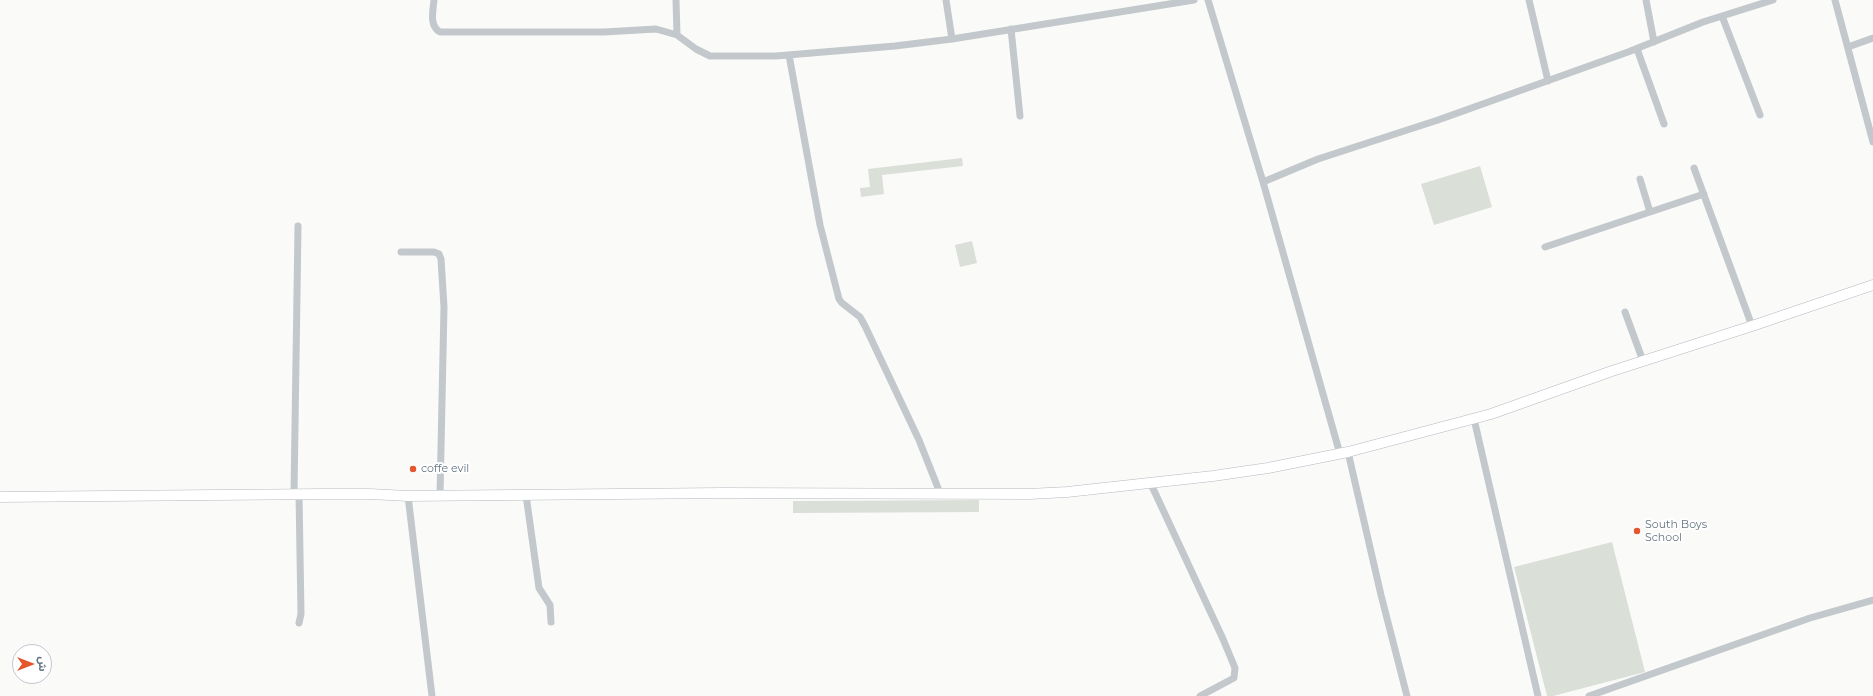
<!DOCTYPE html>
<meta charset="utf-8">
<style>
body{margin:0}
#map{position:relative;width:1873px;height:696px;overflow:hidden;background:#fafaf8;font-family:Montserrat,"Noto Sans Arabic",sans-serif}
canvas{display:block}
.north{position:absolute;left:12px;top:644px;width:40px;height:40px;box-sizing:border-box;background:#fff;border:1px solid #c1c8cd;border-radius:50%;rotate:90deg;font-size:11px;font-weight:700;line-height:16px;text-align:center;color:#657683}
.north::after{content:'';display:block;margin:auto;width:14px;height:18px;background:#e4572e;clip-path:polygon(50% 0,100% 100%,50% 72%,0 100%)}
</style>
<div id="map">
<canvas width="1873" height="696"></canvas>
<div class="north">ش</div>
</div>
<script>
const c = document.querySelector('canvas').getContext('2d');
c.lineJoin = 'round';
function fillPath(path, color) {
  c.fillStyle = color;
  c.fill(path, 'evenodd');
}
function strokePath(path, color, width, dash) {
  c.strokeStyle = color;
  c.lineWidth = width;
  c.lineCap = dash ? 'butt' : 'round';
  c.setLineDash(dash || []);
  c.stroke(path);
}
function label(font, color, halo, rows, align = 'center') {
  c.font = font + ' Montserrat,sans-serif';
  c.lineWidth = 4;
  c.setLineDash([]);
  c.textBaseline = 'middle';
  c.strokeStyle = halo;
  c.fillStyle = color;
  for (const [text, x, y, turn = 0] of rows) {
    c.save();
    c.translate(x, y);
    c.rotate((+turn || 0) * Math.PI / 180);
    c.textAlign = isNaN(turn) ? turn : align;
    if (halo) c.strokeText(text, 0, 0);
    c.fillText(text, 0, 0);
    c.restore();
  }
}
fillPath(new Path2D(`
 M962 158 963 166 882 175 884 194 861 197 860 188 870 187 868 169Z
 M1480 166 1492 207 1434 225 1421 184Z
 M972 241 977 263 960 267 955 245Z
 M979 500V512L793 513V501Z
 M1612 542 1645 672 1553 696H1547L1514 567Z`), '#dadfd7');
const secondary = new Path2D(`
 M0 497 323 494H370L408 496 722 493 1029 494 1067 492 1213 476 1268 468 1348 452 1491 414 1612 371 1752 326 1873 285`);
strokePath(secondary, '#b3babf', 11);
strokePath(new Path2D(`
 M434 0C433 11 429 26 440 32H604L656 29 677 35 696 49 710 56H776L895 46 952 39 1194 0
 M676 0 677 35
 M946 0 952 39
 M1208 0 1263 182 1340 454
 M1529 0 1548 81
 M1646 0 1654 42
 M1835 0 1873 142
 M1722 16 1760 115
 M1011 29 1020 116
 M1848 47 1873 38
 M1637 49 1664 124
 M789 55 820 225 839 299 842 303 860 317 865 326 919 440 940 493
 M1694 168 1752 326
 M1640 179 1650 212
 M1263 182 1318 159 1438 120 1628 52 1703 22 1773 0
 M1545 247 1704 194
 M401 252H434L439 254 441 259 444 307 440 495
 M1625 312 1643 361
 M1474 419 1538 696
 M1348 452 1381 595 1407 696
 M1150 482 1223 639 1235 668 1234 678 1200 696
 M294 494 298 226
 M526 495 539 588 550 605 551 622
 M408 496 432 696
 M299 623 301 614 299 494
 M1589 696 1810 618 1873 600`), '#c3c8cc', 7);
strokePath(secondary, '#fff', 10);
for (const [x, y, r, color] of [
 [413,469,4,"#e4572e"],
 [1637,531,4,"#e4572e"]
]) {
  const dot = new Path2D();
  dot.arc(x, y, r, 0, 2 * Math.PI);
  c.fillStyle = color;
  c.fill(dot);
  strokePath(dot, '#fff', 1.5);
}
label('11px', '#657683', '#fff', [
 ["coffe evil",421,469],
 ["South Boys",1645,525],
 ["School",1645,538]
], 'left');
</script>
